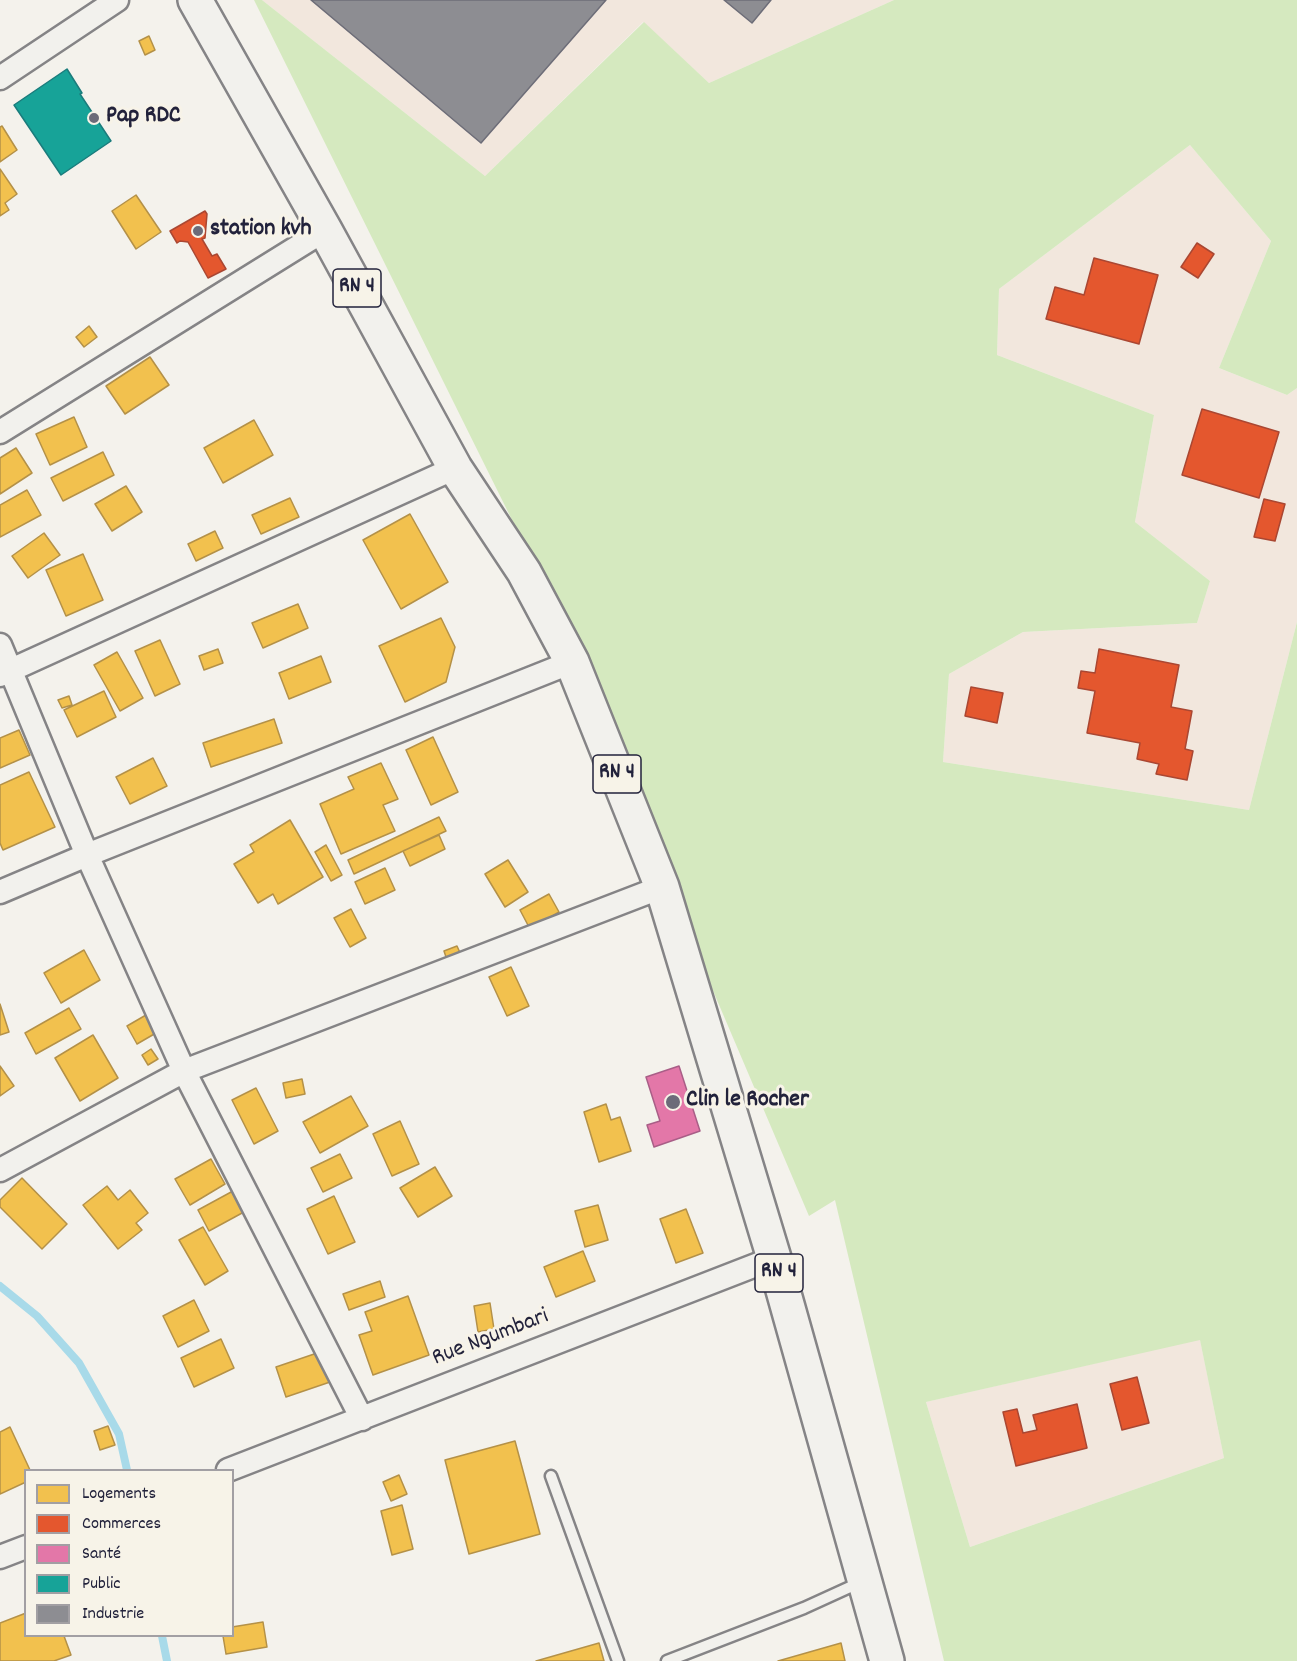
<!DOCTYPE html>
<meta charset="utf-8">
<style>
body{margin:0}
#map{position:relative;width:1297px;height:1661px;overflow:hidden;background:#f4f2ec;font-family:Dekko,sans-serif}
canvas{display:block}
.legend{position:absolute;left:24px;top:1469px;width:210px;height:168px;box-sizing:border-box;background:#f7f3e8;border:2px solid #a29fa3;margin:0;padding:8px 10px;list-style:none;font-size:18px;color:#22223b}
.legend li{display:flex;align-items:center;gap:12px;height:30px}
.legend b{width:30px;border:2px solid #a29fa3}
</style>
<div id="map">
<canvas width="1297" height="1661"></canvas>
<ul class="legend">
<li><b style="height:16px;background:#f2c14e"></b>Logements</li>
<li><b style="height:16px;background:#e4572e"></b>Commerces</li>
<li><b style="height:16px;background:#e377a8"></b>Santé</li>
<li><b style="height:16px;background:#17a398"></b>Public</li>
<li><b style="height:16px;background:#8d8d92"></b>Industrie</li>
</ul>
</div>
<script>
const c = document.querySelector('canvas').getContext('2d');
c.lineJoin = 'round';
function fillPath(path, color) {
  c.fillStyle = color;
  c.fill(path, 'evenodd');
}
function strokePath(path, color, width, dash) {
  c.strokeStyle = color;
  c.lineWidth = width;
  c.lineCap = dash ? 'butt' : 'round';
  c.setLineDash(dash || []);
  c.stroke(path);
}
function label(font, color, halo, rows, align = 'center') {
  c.font = font + ' Dekko,sans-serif';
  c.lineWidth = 6;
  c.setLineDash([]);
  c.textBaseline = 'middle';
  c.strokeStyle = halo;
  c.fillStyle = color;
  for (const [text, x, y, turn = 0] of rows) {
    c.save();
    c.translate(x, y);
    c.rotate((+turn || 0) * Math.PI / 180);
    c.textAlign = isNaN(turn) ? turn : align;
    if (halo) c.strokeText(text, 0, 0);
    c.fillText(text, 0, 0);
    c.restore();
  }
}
fillPath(new Path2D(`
 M262 0H894L709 83 643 22 485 176Z
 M1190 145 1271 241 1219 368 1287 395 1297 388V622L1249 810 943 762 949 674 1023 632 1197 623 1210 581 1135 522 1154 415 997 355 999 289Z
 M1200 1339 1224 1458 970 1547 926 1402Z`), '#f2e7dd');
fillPath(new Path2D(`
 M254 0H262L485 176 644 22 709 83 894 0H1297V388L1287 395 1219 368 1271 241 1190 145 999 289 997 355 1154 415 1135 522 1210 581 1197 623 1023 632 949 674 943 762 1249 810 1297 622V1661H944L835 1200 809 1216 515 526ZM1200 1340 1224 1458 970 1547 926 1402Z`), '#d5e9bf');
const homes = new Path2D(`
 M149 36 155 50 145 55 139 41Z
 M2 126 17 150 0 162V127Z
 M0 169 17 194 5 203 9 210 0 216Z
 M136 195 161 232 136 249 112 211Z
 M89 326 97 337 84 347 76 337Z
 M150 357 169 385 125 414 106 386Z
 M74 417 87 447 50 465 36 434Z
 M254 420 273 455 223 483 204 448Z
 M16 448 32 473 0 494V458Z
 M103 452 114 475 63 501 51 478Z
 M126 486 142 512 112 531 95 504Z
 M27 490 41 515 0 537V505Z
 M290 498 299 517 261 534 252 515Z
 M410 514 448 582 401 609 363 540Z
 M215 531 223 548 196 561 188 544Z
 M44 533 60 555 28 578 12 556Z
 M83 554 103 600 66 616 46 570Z
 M298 604 308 628 263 648 252 623Z
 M441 618 455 647 446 682 405 702 379 646Z
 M160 640 180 684 155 696 135 651Z
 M218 649 223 663 204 670 199 656Z
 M117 652 143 698 120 711 94 665Z
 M321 656 331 682 289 699 279 673Z
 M104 691 116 717 77 737 64 710Z
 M69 696 72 705 62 708 58 700Z
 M274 719 282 743 211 767 203 743Z
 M19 730 30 755 0 768V738Z
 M433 737 458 792 431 805 406 750Z
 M153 758 167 786 130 804 116 777Z
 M381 763 398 799 383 805 395 831 341 854 320 804 354 789 348 777Z
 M29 772 55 827 3 850 0 843V785Z
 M439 817 446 831 354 874 348 860Z
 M290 820 323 877 278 904 273 894 258 903 234 864 254 852 250 845Z
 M439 835 445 849 410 866 403 851Z
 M326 845 342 875 331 881 315 852Z
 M508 860 528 892 505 907 485 874Z
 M385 868 395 890 365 904 355 882Z
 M549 894 559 912 530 929 520 910Z
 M351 909 366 938 350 947 334 918Z
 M457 946 461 955 447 960 444 951Z
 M84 950 100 980 61 1003 44 973Z
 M511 967 529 1006 507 1016 489 977Z
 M0 1004 9 1032 0 1035Z
 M69 1008 81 1029 36 1054 25 1033Z
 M146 1015 156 1033 137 1044 127 1026Z
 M93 1035 118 1078 80 1101 55 1058Z
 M151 1049 158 1059 148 1065 142 1055Z
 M0 1066 14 1086 0 1096Z
 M302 1079 305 1094 286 1098 283 1083Z
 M256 1088 278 1131 254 1144 232 1100Z
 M351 1096 368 1126 320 1153 303 1122Z
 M606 1104 611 1120 620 1117 631 1151 599 1162 584 1112Z
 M400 1121 419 1164 392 1176 373 1134Z
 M340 1154 352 1178 323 1192 311 1168Z
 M211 1159 225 1184 190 1205 175 1179Z
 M435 1167 452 1196 418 1217 400 1188Z
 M22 1178 67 1224 42 1249 0 1207V1200Z
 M244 1185 255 1206 209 1231 198 1210Z
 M107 1186 118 1200 130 1190 148 1213 136 1223 142 1230 118 1249 83 1205Z
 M334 1196 355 1242 328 1254 307 1209Z
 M598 1205 608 1240 585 1247 575 1211Z
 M686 1209 703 1253 676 1263 660 1219Z
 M203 1227 228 1271 205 1285 179 1240Z
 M583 1251 595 1281 556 1297 544 1267Z
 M380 1281 385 1297 349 1310 343 1294Z
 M408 1296 429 1355 373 1375 359 1335 372 1331 365 1312Z
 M194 1300 209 1331 178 1347 163 1316Z
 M490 1303 494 1329 478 1332 474 1306Z
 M221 1339 234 1368 194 1387 181 1358Z
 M323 1351 333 1381 286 1397 276 1367Z
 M108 1426 115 1445 100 1450 94 1431Z
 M10 1427 30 1470H26V1482L0 1494V1432Z
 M515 1441 540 1534 469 1554 445 1460Z
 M399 1475 407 1494 391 1501 383 1482Z
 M402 1505 413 1549 392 1555 381 1511Z
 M26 1613V1636H64L71 1655 54 1661H0V1623Z
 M263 1622 267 1647 226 1654 223 1636H232V1627Z
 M599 1643 604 1661H536Z
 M841 1643 845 1661H778Z`);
fillPath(homes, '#f2c14e');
strokePath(homes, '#b49148', 1.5);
const shops = new Path2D(`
 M205 211 207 214 205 238 202 239 212 256 217 254 226 269 208 278 188 242 180 241 177 243 170 231Z
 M1197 243 1214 254 1198 278 1181 267Z
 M1094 258 1158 275 1139 344 1046 319 1055 287 1084 295Z
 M1202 409 1279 432 1259 498 1182 475Z
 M1264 499 1285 504 1275 541 1254 537Z
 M1099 649 1179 665 1171 707 1192 711 1185 749 1193 751 1187 780 1156 774 1159 764 1137 759 1140 743 1087 733 1095 691 1078 688 1081 671 1095 673Z
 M971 687 1003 693 997 723 965 716Z
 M1137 1377 1149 1423 1122 1430 1110 1384Z
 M1077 1404 1087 1448 1016 1466 1003 1412 1017 1409 1023 1433 1037 1430 1033 1415Z`);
fillPath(shops, '#e4572e');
strokePath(shops, '#aa4732', 1.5);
const health = new Path2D(`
 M679 1066 700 1131 654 1147 647 1125 660 1121 646 1077Z`);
fillPath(health, '#e377a8');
strokePath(health, '#a95e87', 1.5);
const public = new Path2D(`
 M67 69 82 93 80 94 111 141 61 175 14 105Z`);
fillPath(public, '#17a398');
strokePath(public, '#1a7c7c', 1.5);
const industry = new Path2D(`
 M311 0H606L481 143Z
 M724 0H771L752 23Z`);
fillPath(industry, '#8d8d92');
strokePath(industry, '#6d6d78', 1.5);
strokePath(new Path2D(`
 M0 1286 37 1316 79 1363 119 1434 127 1470
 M162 1636 167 1661`), '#a8dae9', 8);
const lane = new Path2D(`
 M551 1476 618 1661
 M667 1661 804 1608 861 1582`);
const street = new Path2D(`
 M0 78 117 0
 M0 432 325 230
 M0 645 87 855 184 1071 362 1419
 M0 675 455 468
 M0 892 87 855 572 662
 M0 1170 184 1071 662 887
 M228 1470 774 1258
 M0 1557 26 1547`);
const highway = new Path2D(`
 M195 0 325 230 455 468 524 572 572 662 662 887 774 1258 887 1661`);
strokePath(lane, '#858486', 15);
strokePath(street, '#858486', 27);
strokePath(highway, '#858486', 38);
strokePath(lane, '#f2f1ed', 10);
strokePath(street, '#f2f1ed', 22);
strokePath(highway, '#f2f1ed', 33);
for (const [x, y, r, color] of [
 [94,118,6,"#6c6b79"],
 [198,231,6,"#6c6b79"],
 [673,1102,8,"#6c6b79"]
]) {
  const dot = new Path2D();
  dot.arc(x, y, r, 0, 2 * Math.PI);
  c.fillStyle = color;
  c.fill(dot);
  strokePath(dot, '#f7f3e8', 2);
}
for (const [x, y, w] of [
 [357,288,48],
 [617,774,48],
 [779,1273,48]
]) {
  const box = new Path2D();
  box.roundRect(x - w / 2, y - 19, w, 38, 4.5);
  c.fillStyle = '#f7f3e8';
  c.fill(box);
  strokePath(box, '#22223b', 1.5);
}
label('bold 22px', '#22223b', null, [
 ["RN 4",357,288],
 ["RN 4",617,774],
 ["RN 4",779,1273]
]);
label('bold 24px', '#22223b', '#f7f3e8', [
 ["Pap RDC",106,118],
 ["station kvh",210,231],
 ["Clin le Rocher",686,1102]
], 'left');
label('24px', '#22223b', '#f7f3e8', [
 ["Rue Ngumbari",491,1339,-21]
]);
</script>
